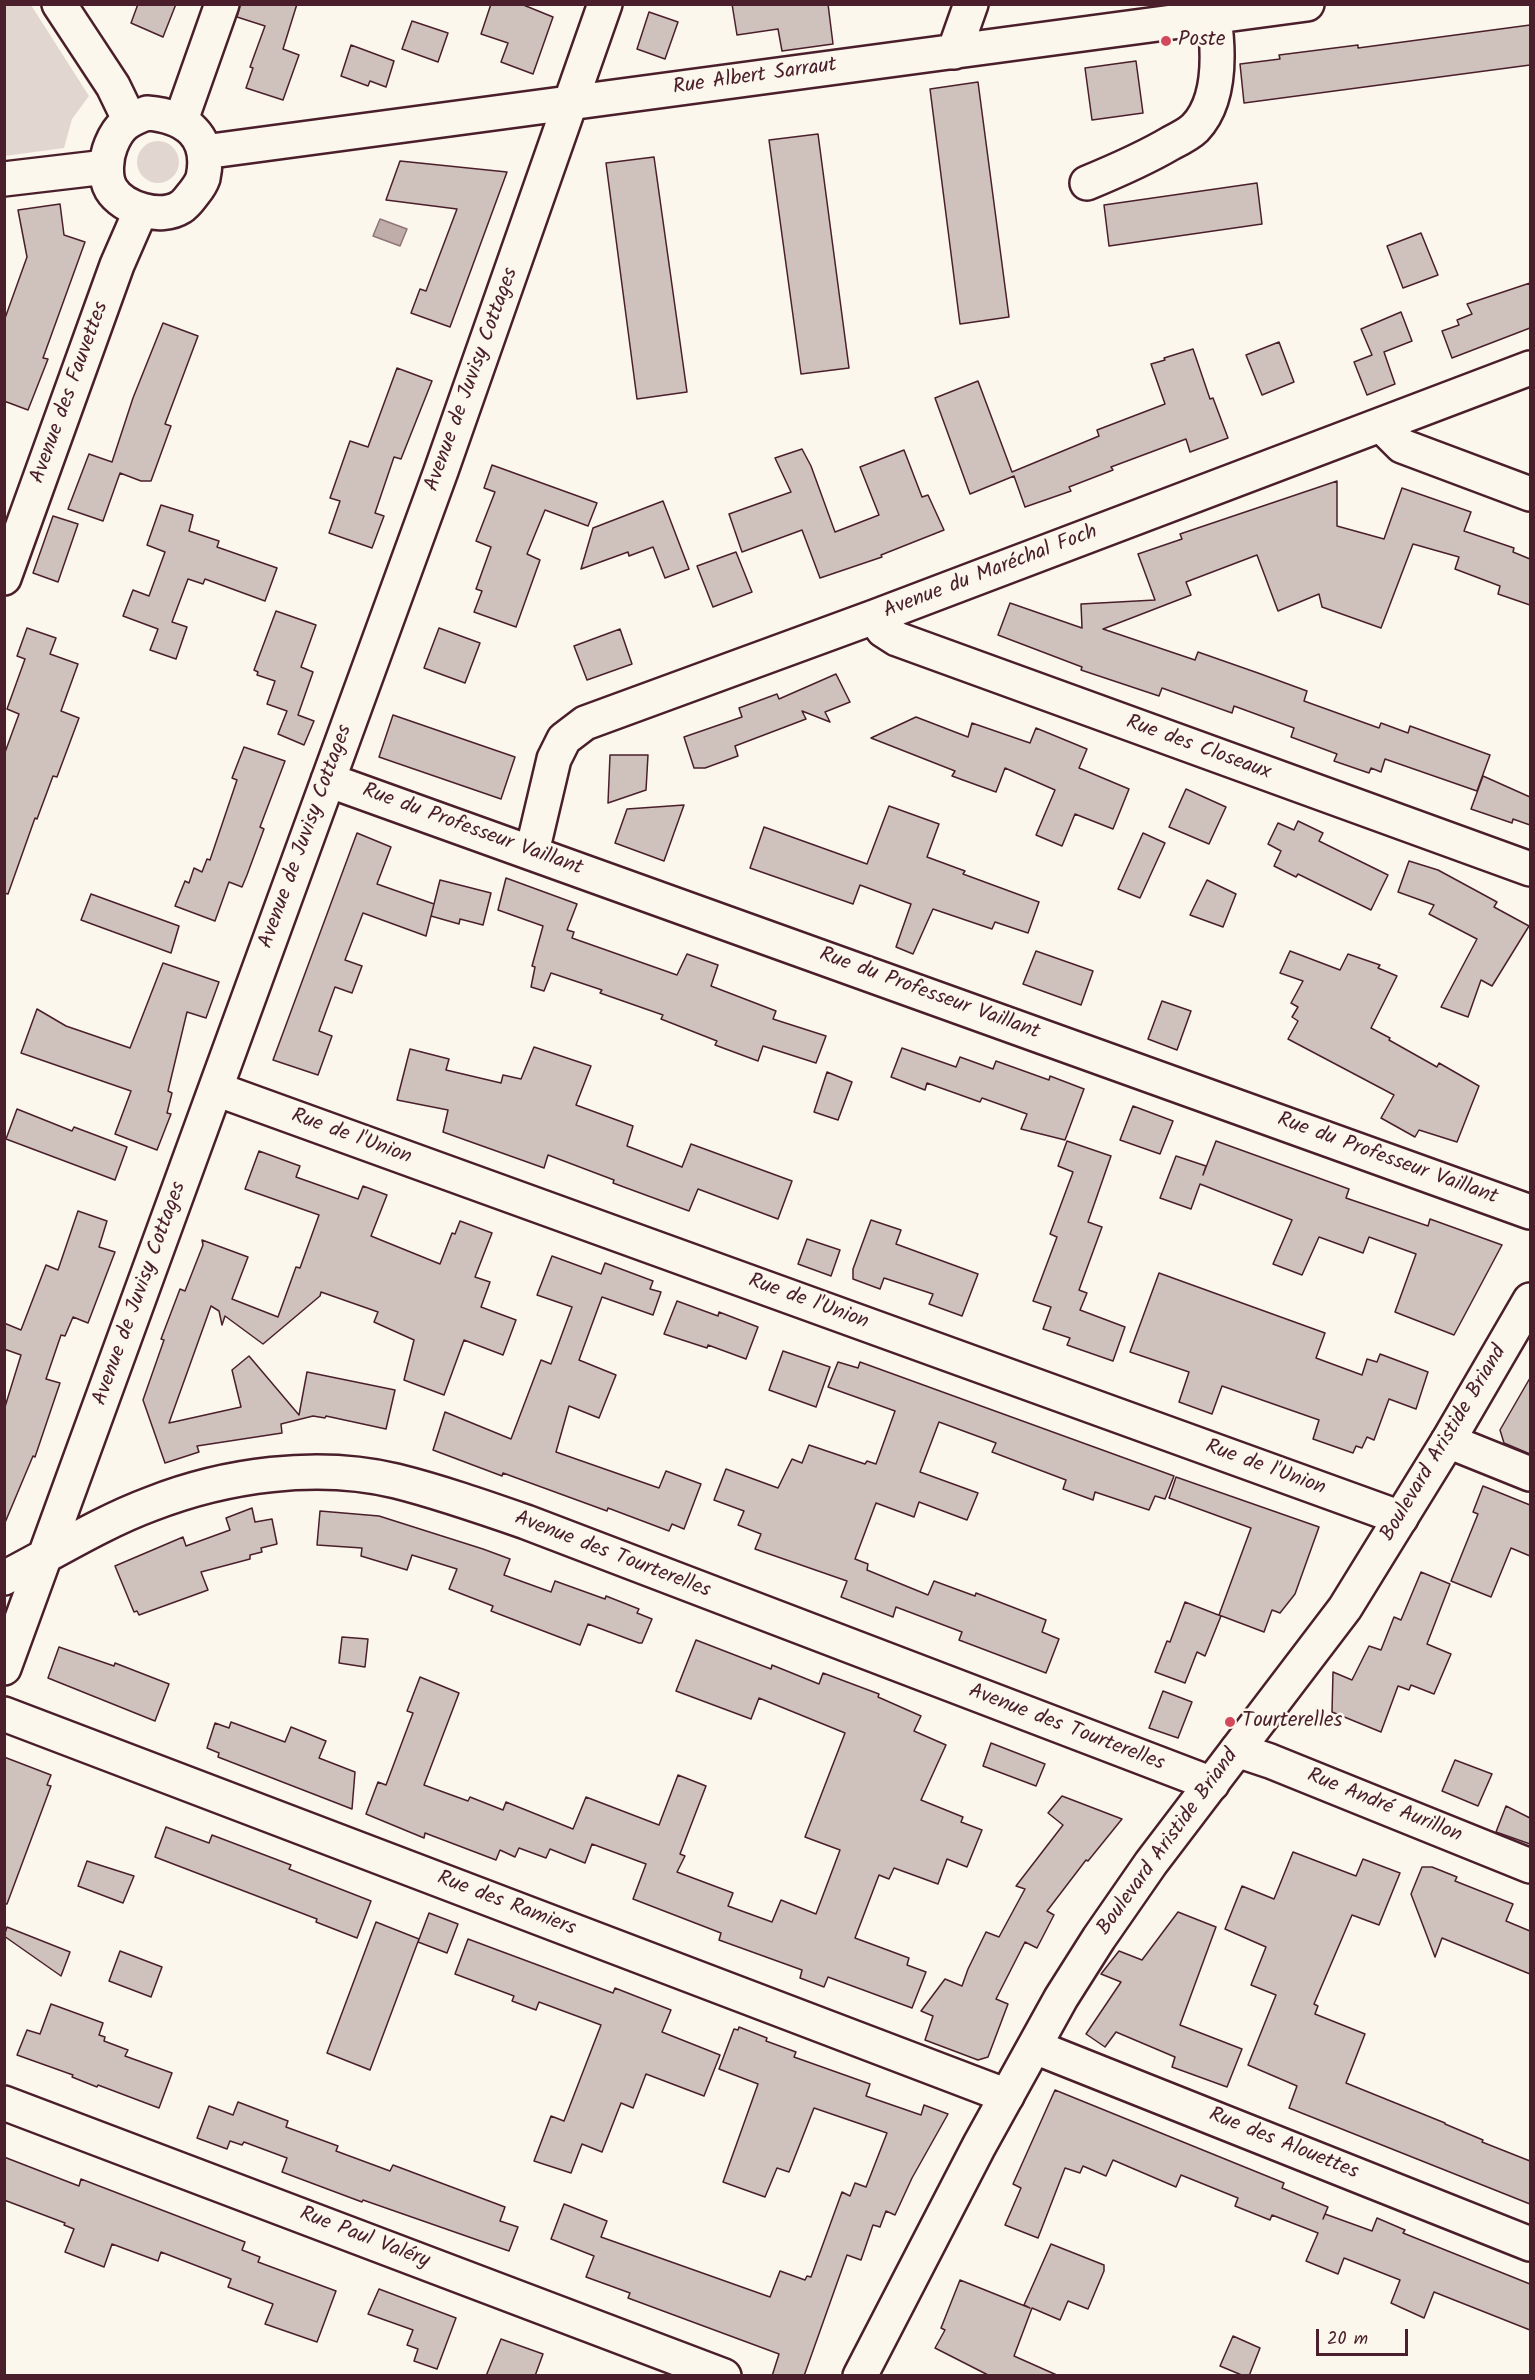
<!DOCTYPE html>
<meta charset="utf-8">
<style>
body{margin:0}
#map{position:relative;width:1535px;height:2380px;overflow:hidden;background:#fbf7ec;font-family:Kalam,sans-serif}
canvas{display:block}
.frame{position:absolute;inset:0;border:6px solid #4a1f2b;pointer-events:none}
.scale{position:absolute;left:1316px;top:2329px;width:92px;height:27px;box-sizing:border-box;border:3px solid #4a1f2b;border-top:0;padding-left:8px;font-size:18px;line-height:21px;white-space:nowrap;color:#4a1f2b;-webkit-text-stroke:4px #fbf7ec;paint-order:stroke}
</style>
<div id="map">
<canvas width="1535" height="2380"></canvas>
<div class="frame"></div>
<div class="scale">20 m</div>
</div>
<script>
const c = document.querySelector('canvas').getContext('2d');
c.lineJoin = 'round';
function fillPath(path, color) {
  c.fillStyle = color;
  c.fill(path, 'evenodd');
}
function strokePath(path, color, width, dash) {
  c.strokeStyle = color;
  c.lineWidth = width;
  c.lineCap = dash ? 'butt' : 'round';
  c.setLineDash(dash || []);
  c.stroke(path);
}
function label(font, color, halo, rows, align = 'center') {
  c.font = font + ' Kalam,sans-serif';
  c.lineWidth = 5;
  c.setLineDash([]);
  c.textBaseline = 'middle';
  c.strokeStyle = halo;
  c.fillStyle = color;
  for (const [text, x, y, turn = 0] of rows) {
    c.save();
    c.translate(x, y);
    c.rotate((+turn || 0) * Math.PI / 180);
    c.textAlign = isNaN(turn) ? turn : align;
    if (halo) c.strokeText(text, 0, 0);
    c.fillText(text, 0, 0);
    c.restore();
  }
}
fillPath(new Path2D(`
 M4 5H31L89 96 72 119 64 148 5 156Z
 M137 162a21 21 0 1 1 42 0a21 21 0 1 1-42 0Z`), '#e2d7d0');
const water = new Path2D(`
 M380 219 407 229 400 246 373 236Z`);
fillPath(water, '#bfadaa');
strokePath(water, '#907477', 1.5);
const building = new Path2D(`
 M138 4H176L163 37 131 23Z
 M240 4H297L283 49 299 55 283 100 246 88 253 68 250 67 265 26 237 17Z
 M491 4H521L553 17 533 74 501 62 508 43 481 34Z
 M732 4H828L833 44 782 51 778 29 737 35Z
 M649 12 678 22 665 59 637 49Z
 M412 21 448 33 438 62 402 49Z
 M1530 25V65L1244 103 1240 64 1280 59 1279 55 1358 45V48Z
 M351 45 394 61 386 87 370 81 368 86 341 76Z
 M1136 61 1143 113 1092 120 1085 68Z
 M978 82 1009 317 960 324 930 89Z
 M818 134 849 368 801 374 769 140Z
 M654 157 687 392 637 399 606 163Z
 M400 161 507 172 450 327 411 313 420 289 426 291 457 209 386 200Z
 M1257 183 1262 224 1109 246 1104 205Z
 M60 204 64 235 85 242 43 358 48 359 28 410 4 401V321L27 257 18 210Z
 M1421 233 1438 275 1403 288 1387 246Z
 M1530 283V328L1452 358 1442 331 1459 325 1457 320 1472 314 1467 304Z
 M1401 312 1412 341 1384 352 1395 384 1367 395 1354 362 1372 355 1361 329Z
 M163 323 198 336 165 424 171 426 151 481H141L120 473 103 521 68 509 89 454 112 462 133 398Z
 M1279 342 1294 382 1262 395 1246 355Z
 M1193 349 1210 399 1213 398 1228 438 1190 452 1186 439 1111 467 1113 470 1069 487 1071 491 1025 507 1014 476 970 494 935 398 978 381 1012 472 1099 436 1097 430 1165 404 1151 364 1165 360 1164 358Z
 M397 368 432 381 401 459 394 457 375 513 384 516 372 548 329 533 340 501 330 498 350 441 368 447Z
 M802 449 811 466 835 532 879 515 860 467 904 450 922 497 928 495 944 530 881 555 882 557 820 578 802 530 742 552 729 514 791 492 775 458Z
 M492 465 597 503 588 526 545 510 527 554 540 560 516 627 474 612 482 591 476 589 491 547 476 541 495 492 484 488Z
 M1337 481V526L1384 539 1402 488 1471 512 1464 531 1514 548 1513 552 1530 559V605L1498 594 1500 586 1455 569 1459 557 1413 544 1381 628 1322 607 1319 594 1278 611 1257 555 1186 582 1191 595 1103 629 1195 660 1198 652 1258 673 1307 691 1304 701 1379 728 1381 723 1408 733 1410 726 1490 755 1477 791 1385 759 1381 772 1371 768 1369 773 1334 761 1337 754 1291 737 1294 728 1234 706 1232 713 1162 688 1159 696 1081 670 1082 667 998 635 1010 603 1082 628 1081 604 1155 600 1138 554 1182 539 1180 534Z
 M663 501 689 569 665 578 653 547 629 556 628 552 581 569 593 528Z
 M161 505 193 515 189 531 219 541 217 547 277 568 265 601 205 579 203 584 188 579 172 622 187 627 176 659 150 650 158 629 123 616 133 590 149 596 165 552 147 545Z
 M53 516 78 524 58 582 33 573Z
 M736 552 752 592 713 607 697 566Z
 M276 611 316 625 301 667 313 672 298 715 314 721 304 745 278 734 287 711 267 704 275 681 257 675 258 672 254 670Z
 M27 628 56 638 50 654 78 664 61 711 79 718 57 777 53 776 37 819 35 818 8 894 4 893V755L19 714 7 709 25 659 17 656Z
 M439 628 480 643 465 683 424 668Z
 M620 629 632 664 587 680 574 646Z
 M836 674 850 702 825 712 830 722 802 711 806 719 735 746 738 756 705 768H694L684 737 742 717 739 708 777 694 779 699Z
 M393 715 515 757 501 799 379 757Z
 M916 717 968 737 972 723 1030 743 1036 728 1087 749 1079 768 1129 789 1113 829 1075 814 1062 846 1036 835 1055 790 1005 768 996 792 952 776 955 771 871 738Z
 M244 747 285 761 260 827 264 829 247 875 242 887 229 882 215 921 175 906 185 881 189 883 194 868 202 872 207 859 210 860 237 780 232 778Z
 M610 755H648L646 790 608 803Z
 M1483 776 1530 797V825L1513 819 1512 823 1471 809Z
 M1186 789 1226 807 1209 844 1169 827Z
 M684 805 664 861 615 843 627 809Z
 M889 806 939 824 927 857 965 871 963 874 1039 902 1028 933 995 922 992 929 933 909 913 954 896 947 911 904 860 885 853 904 750 868 764 827 867 864Z
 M1298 821 1323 833 1319 841 1388 875 1371 910 1298 874 1296 877 1274 866 1281 851 1268 844 1278 823 1294 830Z
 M357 833 391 847 377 884 434 904 426 936 363 913 345 960 362 966 352 993 335 987 319 1031 332 1036 318 1075 273 1060Z
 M1143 833 1165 843 1140 898 1118 889Z
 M1409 861 1438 870 1497 902 1494 907 1529 926 1492 986 1481 980 1468 1017 1441 1007 1477 939 1429 914 1434 905 1398 892Z
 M506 878 577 904 567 930 574 932 572 938 677 975 687 954 718 965 711 986 776 1011 773 1019 826 1036 816 1063 763 1046 758 1061 715 1045 717 1041 661 1019 663 1015 600 993 602 990 551 973 544 991 531 987 535 967 532 966 543 926 498 910Z
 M440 880 491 893 483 925 460 919 459 924 431 916Z
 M1207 880 1236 894 1223 927 1190 915Z
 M91 894 179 926 171 953 81 920Z
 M1036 951 1093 971 1081 1005 1023 984Z
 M1290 951 1340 970 1348 954 1380 965 1378 968 1397 976 1371 1028 1390 1038 1389 1040 1437 1067 1439 1063 1479 1086 1457 1142 1419 1130 1415 1137 1381 1118 1394 1095 1288 1039 1298 1021 1292 1017 1298 1007 1291 1003 1303 981 1280 973Z
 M163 963 219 982 206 1018 187 1012 168 1091 172 1093 167 1113 171 1114 157 1150 115 1134 131 1091 21 1053 37 1009 66 1026 130 1048Z
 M1162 1001 1191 1011 1177 1050 1148 1039Z
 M534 1047 591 1066 576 1105 633 1126 627 1146 682 1167 691 1144 792 1181 778 1219 698 1189 689 1211 613 1183 614 1180 548 1155 544 1168 443 1132 448 1110 397 1100 410 1049 449 1059 446 1070 501 1083 503 1075 521 1079Z
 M902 1048 956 1067 960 1057 993 1069 996 1061 1049 1080 1050 1076 1084 1089 1065 1140 1021 1129 1027 1114 982 1098 980 1102 927 1083 925 1090 891 1077Z
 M827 1072 852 1082 838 1120 814 1112Z
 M1133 1106 1173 1121 1160 1154 1120 1140Z
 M17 1109 72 1131 74 1127 127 1147 115 1180 6 1139Z
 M1067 1141 1111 1156 1088 1222 1102 1227 1079 1290 1087 1293 1080 1310 1125 1327 1113 1361 1067 1345 1070 1338 1043 1329 1051 1307 1033 1301 1057 1237 1050 1234 1073 1172 1058 1166Z
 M1216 1141 1349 1189 1346 1198 1428 1226 1430 1219 1502 1245 1454 1335 1395 1312 1416 1254 1369 1237 1363 1253 1319 1237 1302 1275 1273 1264 1292 1220 1200 1184 1191 1209 1160 1198 1176 1156 1206 1166 1203 1175Z
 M259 1151 300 1166 296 1177 358 1199 363 1186 387 1195 371 1236 440 1264 452 1233 455 1234 460 1221 492 1233 475 1277 490 1282 481 1307 516 1320 503 1355 464 1340 444 1395 404 1380 414 1340 374 1322 378 1312 321 1292 320 1296 263 1344 225 1316 222 1325 219 1311 211 1306 169 1423 241 1407 232 1370 249 1356 299 1415 307 1372 395 1390 386 1429 326 1416 325 1418 313 1416 281 1424 282 1433 197 1446 199 1452 165 1463 143 1400 164 1340 161 1339 180 1289 185 1291 203 1245 202 1240 248 1257 232 1299 278 1317 296 1267 300 1268 319 1215 245 1189Z
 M78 1211 107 1221 99 1247 115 1252 88 1323 73 1317 65 1336 61 1335 46 1379 60 1383 35 1457 33 1456 4 1525V1410L21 1355 4 1349V1323L21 1330 46 1265 58 1270Z
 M871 1220 901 1230 896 1244 978 1274 962 1316 929 1304 933 1294 884 1278 880 1289 853 1279V1269Z
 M807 1239 840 1250 831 1276 798 1264Z
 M552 1256 601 1274 605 1263 653 1281 650 1289 661 1292 653 1315 602 1297 579 1360 616 1375 599 1418 569 1406 556 1452 659 1488 666 1471 701 1484 684 1529 672 1524 669 1531 608 1508 607 1511 503 1473 502 1476 433 1450 445 1412 511 1439 541 1360 551 1364 572 1307 537 1295Z
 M1159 1273 1325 1333 1316 1358 1362 1375 1367 1359 1377 1362 1380 1354 1428 1372 1416 1409 1389 1399 1374 1440 1367 1437 1362 1448 1356 1446 1353 1453 1313 1439 1319 1420 1222 1386 1212 1414 1179 1402 1189 1372 1130 1352Z
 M677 1301 718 1316 719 1312 758 1327 746 1359 708 1345 707 1348 664 1334Z
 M783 1351 830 1367 816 1407 769 1390Z
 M838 1362 858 1368 860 1362 1174 1476 1165 1499 1155 1496 1149 1510 1095 1492 1093 1500 1063 1489 1066 1480 992 1452 996 1443 939 1422 920 1472 978 1493 967 1520 919 1502 914 1517 876 1503 855 1559 868 1564 867 1570 928 1595 934 1581 975 1596 976 1593 1046 1620 1042 1632 1059 1639 1046 1673 959 1640 962 1632 896 1607 893 1617 841 1597 847 1581 755 1549 761 1534 738 1525 744 1511 714 1500 726 1469 778 1488 792 1459 802 1463 809 1445 865 1464 867 1461 876 1464 895 1411 828 1387Z
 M1530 1378V1454L1504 1443 1500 1430Z
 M1176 1477 1319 1527 1295 1594 1280 1613 1272 1610 1264 1632 1219 1615 1251 1528 1169 1498Z
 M1483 1486 1530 1505V1556L1511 1548 1491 1597 1451 1581 1478 1514 1473 1512Z
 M252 1508 255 1522 272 1519 277 1544 261 1548 262 1552 250 1555V1559L201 1572 208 1590 139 1615 137 1611 134 1612 115 1566 183 1537 186 1546 230 1530 226 1518Z
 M320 1511 379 1516 483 1549 510 1559 504 1575 551 1592 555 1581 605 1599 606 1596 639 1609 637 1613 652 1619 642 1643H639L588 1624 580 1645 491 1611 493 1606 449 1589 457 1569 412 1555 407 1570 361 1556 362 1548 317 1545Z
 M1421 1572 1450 1584 1427 1644 1451 1654 1434 1694 1411 1685 1409 1690 1398 1686 1381 1732 1332 1712 1333 1672 1352 1680 1369 1646 1381 1650 1394 1617 1401 1620Z
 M1185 1602 1221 1616 1205 1656 1197 1652 1185 1683 1155 1672 1167 1641 1170 1642Z
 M342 1637 368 1639 365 1667 339 1663Z
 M696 1640 771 1669 772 1665 819 1684 823 1673 879 1694 878 1697 921 1716 914 1731 946 1745 921 1800 963 1817 961 1822 982 1830 967 1867 947 1859 938 1884 894 1868 889 1879 879 1875 855 1938 909 1958 907 1965 926 1972 912 2008 828 1977 824 1987 800 1978 802 1970 719 1940 721 1933 633 1899 646 1864 592 1844 585 1863 550 1849 546 1858 519 1848 515 1857 500 1850 496 1860 425 1833 424 1838 366 1814 378 1782 386 1785 413 1713 407 1711 420 1677 459 1693 424 1785 468 1801 470 1797 503 1810 506 1802 573 1829 586 1797 659 1825 678 1775 706 1786 680 1854 685 1856 677 1872 733 1893 728 1906 772 1922 781 1900 816 1914 840 1850 805 1837 845 1733 759 1698 751 1719 676 1691Z
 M59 1647 114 1666 115 1663 169 1684 155 1721 48 1678Z
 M1163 1691 1192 1702 1178 1738 1149 1728Z
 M231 1722 285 1742 291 1727 326 1741 319 1758 355 1772 352 1809 218 1757 219 1753 207 1748 215 1723 229 1728Z
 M991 1743 1045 1764 1036 1786 983 1766Z
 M4 1757 51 1775 47 1785 51 1786 7 1904H4Z
 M1455 1760 1492 1774 1478 1806 1442 1791Z
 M1062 1796 1122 1819 1088 1861 1086 1860 1047 1911 1054 1915 1037 1948 1025 1942 996 1999 1008 2004 988 2057 978 2060 925 2040 933 2016 921 2011 945 1979 962 1986 968 1969 986 1932 999 1937 1025 1889 1016 1886 1063 1825 1048 1813Z
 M1506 1806 1530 1818V1844L1496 1832Z
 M166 1827 209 1843 212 1835 291 1865 289 1869 371 1901 357 1938 316 1922 317 1919 155 1857Z
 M1293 1852 1356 1876 1363 1859 1400 1873 1379 1925 1352 1915 1314 2004 1318 2006 1315 2014 1365 2034 1346 2083 1445 2123V2124L1483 2140 1482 2142 1530 2161V2204L1289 2108 1297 2086 1248 2065 1276 1995 1251 1985 1266 1947 1225 1929 1242 1886 1274 1899Z
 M87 1861 134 1876 123 1903 78 1886Z
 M1422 1867H1432L1457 1877 1455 1881 1513 1904 1506 1921 1530 1931V1974L1442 1938 1435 1957 1411 1894Z
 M1178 1912 1216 1927 1180 2025 1242 2049 1227 2087 1172 2067 1175 2057 1116 2032 1105 2047 1086 2034 1121 1982 1101 1974 1119 1951 1142 1960Z
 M429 1913 458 1924 447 1953 418 1942Z
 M376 1922 419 1939 370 2070 327 2053Z
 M7 1927 70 1952 61 1976 4 1936Z
 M468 1939 613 1993 615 1988 671 2010 662 2032 720 2055 704 2096 646 2074 633 2108 621 2103 602 2152 582 2144 571 2173 534 2161 551 2116 564 2121 601 2025 539 2002 536 2010 512 2001 514 1996 455 1974Z
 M120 1951 162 1967 151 1997 109 1981Z
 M51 2004 103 2023 99 2035 105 2037 104 2041 128 2050 125 2056 172 2073 159 2108 98 2085 97 2087 72 2077 73 2075 17 2055 27 2030 40 2034Z
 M739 2027 767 2038 766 2041 796 2052 794 2057 870 2084 866 2096 921 2115 924 2105 948 2114 912 2178 895 2215 886 2211 880 2227 873 2225 861 2260 847 2255 804 2376H772L779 2354 628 2298 630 2293 586 2277 594 2256 551 2239 564 2204 607 2221 601 2237 770 2297 780 2271 805 2280 807 2276 811 2277 842 2192 850 2196 855 2183 866 2187 887 2133 814 2108 789 2172 777 2168 765 2197 723 2182 758 2084 719 2069 734 2029 738 2030Z
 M1055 2090 1284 2183 1282 2188 1328 2207 1323 2219 1325 2214 1372 2231 1377 2218 1405 2230 1403 2233 1530 2284V2330L1434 2292 1424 2318 1391 2303 1400 2280 1344 2258 1338 2274 1306 2261 1318 2233 1272 2215 1270 2220 1235 2206 1238 2198 1181 2175 1176 2187 1113 2160 1106 2176 1083 2166 1080 2173 1065 2168 1038 2238 1005 2225 1021 2188 1013 2184Z
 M238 2102 288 2121 286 2127 338 2146 336 2151 390 2171 393 2165 505 2207 500 2221 518 2227 509 2251 363 2200 362 2202 282 2172 287 2158 244 2142 242 2145 230 2141 227 2149 197 2138 209 2106 233 2115Z
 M4 2157 79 2186 81 2179 245 2242 242 2250 260 2257 258 2262 336 2291 317 2342 265 2324 273 2304 228 2287 231 2279 161 2252 158 2261 112 2244 104 2267 65 2252 74 2229 64 2225 65 2223 4 2200Z
 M1051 2244 1104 2265V2271L1088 2309 1068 2301 1060 2320 1032 2308 1014 2356 1059 2376H990L935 2348 945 2330 941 2328 960 2280 1030 2308 1024 2305Z
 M379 2289 456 2318 437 2369 414 2361 418 2349 407 2345 413 2330 368 2314Z
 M1233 2336 1260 2348 1249 2376H1244L1220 2366Z
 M501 2339 543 2354 535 2376H486Z`);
fillPath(building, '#cfc2bc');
strokePath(building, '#4a1f2b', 1.5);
const minor = new Path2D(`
 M59 4 113 86 129 119
 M954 52 971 4
 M147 113C186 116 212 136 203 178 201 184 198 188 194 193 190 198 186 204 181 207 161 220 123 209 111 189 104 177 106 157 111 145 119 125 128 120 147 113Z
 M181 120 222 4
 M204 152 1307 4
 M4 179 106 167
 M1087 183C1116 171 1144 159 1171 143 1179 139 1189 134 1195 128 1221 101 1219 52 1214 17
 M1381 425 1402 446 1530 494
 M4 578 117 265 141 210
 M874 617 883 630 897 639 1530 869
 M328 780 1530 1212
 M532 852 554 759 564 739 585 723 874 617 1530 368
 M216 1089 1401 1518
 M1448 1441 1530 1474
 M4 1578C53 1553 100 1523 151 1504 225 1475 317 1462 396 1481 440 1492 483 1507 526 1522L1212 1784
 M4 1668 441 471 605 4
 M4 1714 1007 2096
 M1237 1750 1270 1761 1530 1866
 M1035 2047 1530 2244
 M4 2103 724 2376`);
const major = new Path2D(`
 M860 2376 979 2146 1061 1998 1099 1938 1151 1863 1345 1608 1448 1441 1530 1300`);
strokePath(minor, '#4a1f2b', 38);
strokePath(major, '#4a1f2b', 38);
strokePath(minor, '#fbf7ec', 33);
strokePath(major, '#fbf7ec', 33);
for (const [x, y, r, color] of [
 [1166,41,6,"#d1495b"],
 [1230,1722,6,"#d1495b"]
]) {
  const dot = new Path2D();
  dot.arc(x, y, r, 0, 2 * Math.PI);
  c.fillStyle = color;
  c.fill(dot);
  strokePath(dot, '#fbf7ec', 2);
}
label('21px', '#4a1f2b', '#fbf7ec', [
 ["Poste",1178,41],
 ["Tourterelles",1242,1722]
], 'left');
label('21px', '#4a1f2b', '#fbf7ec', [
 ["Rue Albert Sarraut",755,78,-8],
 ["Avenue de Juvisy Cottages",473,380,-70],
 ["Avenue des Fauvettes",71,393,-70],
 ["Avenue du Maréchal Foch",991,573,-21],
 ["Rue des Closeaux",1198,749,20],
 ["Rue du Professeur Vaillant",472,831,20],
 ["Avenue de Juvisy Cottages",307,837,-70],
 ["Rue du Professeur Vaillant",929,995,20],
 ["Rue de l'Union",351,1138,20],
 ["Rue du Professeur Vaillant",1387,1160,20],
 ["Avenue de Juvisy Cottages",141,1294,-70],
 ["Rue de l'Union",808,1303,20],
 ["Boulevard Aristide Briand",1445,1444,-59],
 ["Rue de l'Union",1265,1469,20],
 ["Avenue des Tourterelles",612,1556,21],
 ["Avenue des Tourterelles",1066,1729,21],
 ["Rue André Aurillon",1384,1807,22],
 ["Boulevard Aristide Briand",1169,1843,-54],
 ["Rue des Ramiers",506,1905,21],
 ["Rue des Alouettes",1283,2145,22],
 ["Rue Paul Valéry",364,2239,21]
]);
</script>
